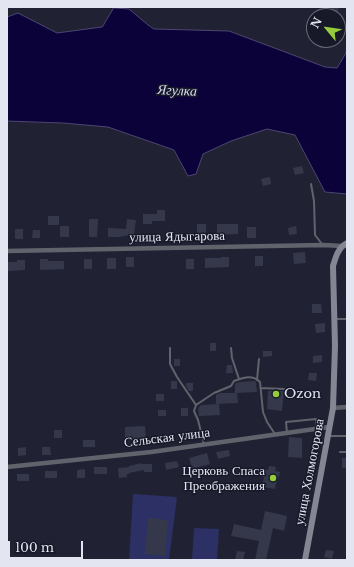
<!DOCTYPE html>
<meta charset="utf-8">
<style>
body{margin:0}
#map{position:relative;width:354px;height:567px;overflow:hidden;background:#202233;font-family:"Libre Baskerville",serif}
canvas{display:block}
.frame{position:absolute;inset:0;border:8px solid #e3e5f1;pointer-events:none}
.north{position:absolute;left:306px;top:8px;width:40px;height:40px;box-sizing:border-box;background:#171929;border:1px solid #696b79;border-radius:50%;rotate:299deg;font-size:11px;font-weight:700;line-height:16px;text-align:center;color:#e3e5f1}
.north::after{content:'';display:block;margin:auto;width:14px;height:18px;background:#95cc3b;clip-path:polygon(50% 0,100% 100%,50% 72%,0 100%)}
.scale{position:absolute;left:8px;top:541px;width:75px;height:18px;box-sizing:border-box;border:2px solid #e3e5f1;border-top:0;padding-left:5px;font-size:12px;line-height:14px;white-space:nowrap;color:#e3e5f1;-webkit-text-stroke:3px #171929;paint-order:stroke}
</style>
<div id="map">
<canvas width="354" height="567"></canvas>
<div class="frame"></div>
<div class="north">N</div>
<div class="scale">100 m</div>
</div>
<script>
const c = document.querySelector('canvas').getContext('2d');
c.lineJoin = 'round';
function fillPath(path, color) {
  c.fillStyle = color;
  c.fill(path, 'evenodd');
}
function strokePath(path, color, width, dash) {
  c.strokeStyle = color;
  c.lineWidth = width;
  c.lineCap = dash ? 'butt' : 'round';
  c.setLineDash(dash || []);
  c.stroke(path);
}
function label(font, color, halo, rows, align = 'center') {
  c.font = font + ' "Libre Baskerville",serif';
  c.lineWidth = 3;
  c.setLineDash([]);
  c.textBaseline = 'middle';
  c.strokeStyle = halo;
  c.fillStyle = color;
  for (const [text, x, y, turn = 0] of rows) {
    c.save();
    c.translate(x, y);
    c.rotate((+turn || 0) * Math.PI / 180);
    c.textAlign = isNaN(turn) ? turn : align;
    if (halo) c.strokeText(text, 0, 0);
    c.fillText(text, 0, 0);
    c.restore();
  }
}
fillPath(new Path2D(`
 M133 494 177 497 169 560H129Z
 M194 528 219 529 217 560H192Z`), '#2d3064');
const water = new Path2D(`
 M114 8 129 9 148 25 154 29 229 31 325 67 337 68 346 53 347 46V194L325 192 295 135 267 129 231 141 203 154 196 174 188 176 174 150 108 127 63 123 7 121V17L18 13 57 33 102 27Z`);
fillPath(water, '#0c023a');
strokePath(water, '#4c4671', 1);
fillPath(new Path2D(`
 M331 7H339L337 14 330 12Z
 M302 166 304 173 295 175 293 168Z
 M270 177 271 184 263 186 261 179Z
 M157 210H165V221H152V224H143V214H157Z
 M48 216H59V225H48Z
 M89 219H98L97 237H89Z
 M127 219 136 220 134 234 119 237H108V228L126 229Z
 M197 224H206V235H197Z
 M217 224H238V234L217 235Z
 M60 226H69V237H60Z
 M296 226 297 234 289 235 288 228Z
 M247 227H256V238H247Z
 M15 229H23V239H15Z
 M33 230H40V238H32Z
 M305 252 306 263 294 264 293 253Z
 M255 256H263V266H255Z
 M126 257H134V267H126Z
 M221 257H229V267L205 268V258H221Z
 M107 258H116V269H107Z
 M40 259H48V261H64V269L40 270Z
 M84 259H92V269H84Z
 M186 259H194V269H186Z
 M17 260H25V270L7 271V262H17Z
 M312 304H321L322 313H312Z
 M325 323V332L316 333 315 324Z
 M210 343H216V351H210Z
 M263 351H272V356L263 357Z
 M322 355V362L313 363V356Z
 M174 359H180V366H174Z
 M227 365H232L233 373H226Z
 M309 373H317L316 381 308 380Z
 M171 381H177V389H171Z
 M255 381 256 382 257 392 235 393V385L236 383 240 382Z
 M186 383H193V391H189L186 386Z
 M268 391H284L282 411 267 409Z
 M220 393H237L238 403 216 404V395Z
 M156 394H164V401H156Z
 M219 404 220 415 199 416 198 408 201 405Z
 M181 408H188V416H181Z
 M158 410H166V416H158Z
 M145 426 146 439 125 440V427Z
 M54 430H62V438H54Z
 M289 437 302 438V458L288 457Z
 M83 440H95V447H83Z
 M26 447V455L18 456V448Z
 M42 447H50L51 455H42Z
 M229 450 230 456 218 459 216 452Z
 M207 453 210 464 192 469 189 458Z
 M342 458H347V468H342Z
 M177 461 179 467 166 470 165 463Z
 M142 463V464H152V472H144V470L129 473V474H127V477L119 478 118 468 129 467V466Z
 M269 466 276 467 275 471 280 472 278 480 277 479 275 489 262 487 264 477H262L263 469 268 470Z
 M94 467H107V474H94Z
 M85 469V478H77V470Z
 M45 471H57V478H45Z
 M17 474H29V481H17Z
 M265 511 287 516 284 531 273 528 266 560H255L259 541 231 536 234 524 261 530Z
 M148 518 168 520 165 556 145 554Z
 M326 550 334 551 332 559 324 557Z
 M237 551 245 552 243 560H235Z`), '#35384a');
strokePath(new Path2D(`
 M311 184 314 201 315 235 322 244
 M336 319H347
 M170 348V364L177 377 196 405
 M231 348 232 358 239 379
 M257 380 259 359
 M261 388 284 389
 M287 433 286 422 316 419 317 428
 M329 436H347
 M204 444 198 420 194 411 196 405 214 393 231 386 234 381C243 378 252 374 260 382L263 412 267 422 275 434
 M340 452H347`), '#61636c', 2);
strokePath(new Path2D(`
 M7 251 323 245 342 246
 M333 408 347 407
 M7 467 151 452 329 427`), '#61636c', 4.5);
strokePath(new Path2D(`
 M305 560 333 408 335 346 333 266C336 256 338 248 347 243`), '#848694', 6);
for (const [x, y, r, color] of [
 [276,394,4,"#95cc3b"],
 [273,478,4,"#95cc3b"]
]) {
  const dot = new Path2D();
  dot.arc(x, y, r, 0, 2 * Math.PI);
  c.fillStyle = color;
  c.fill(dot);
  strokePath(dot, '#171929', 1.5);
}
label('13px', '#e3e5f1', '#171929', [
 ["улица Ядыгарова",177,237,-1],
 ["Сельская улица",167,438,-7],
 ["улица Холмогорова",310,472,-79]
]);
label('13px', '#e3e5f1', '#171929', [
 ["Ozon",284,394],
 ["Церковь Спаса",265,471,"right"],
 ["Преображения",265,486,"right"]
], 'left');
label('italic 14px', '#d6daf0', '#171929', [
 ["Ягулка",177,91,3]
]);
</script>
